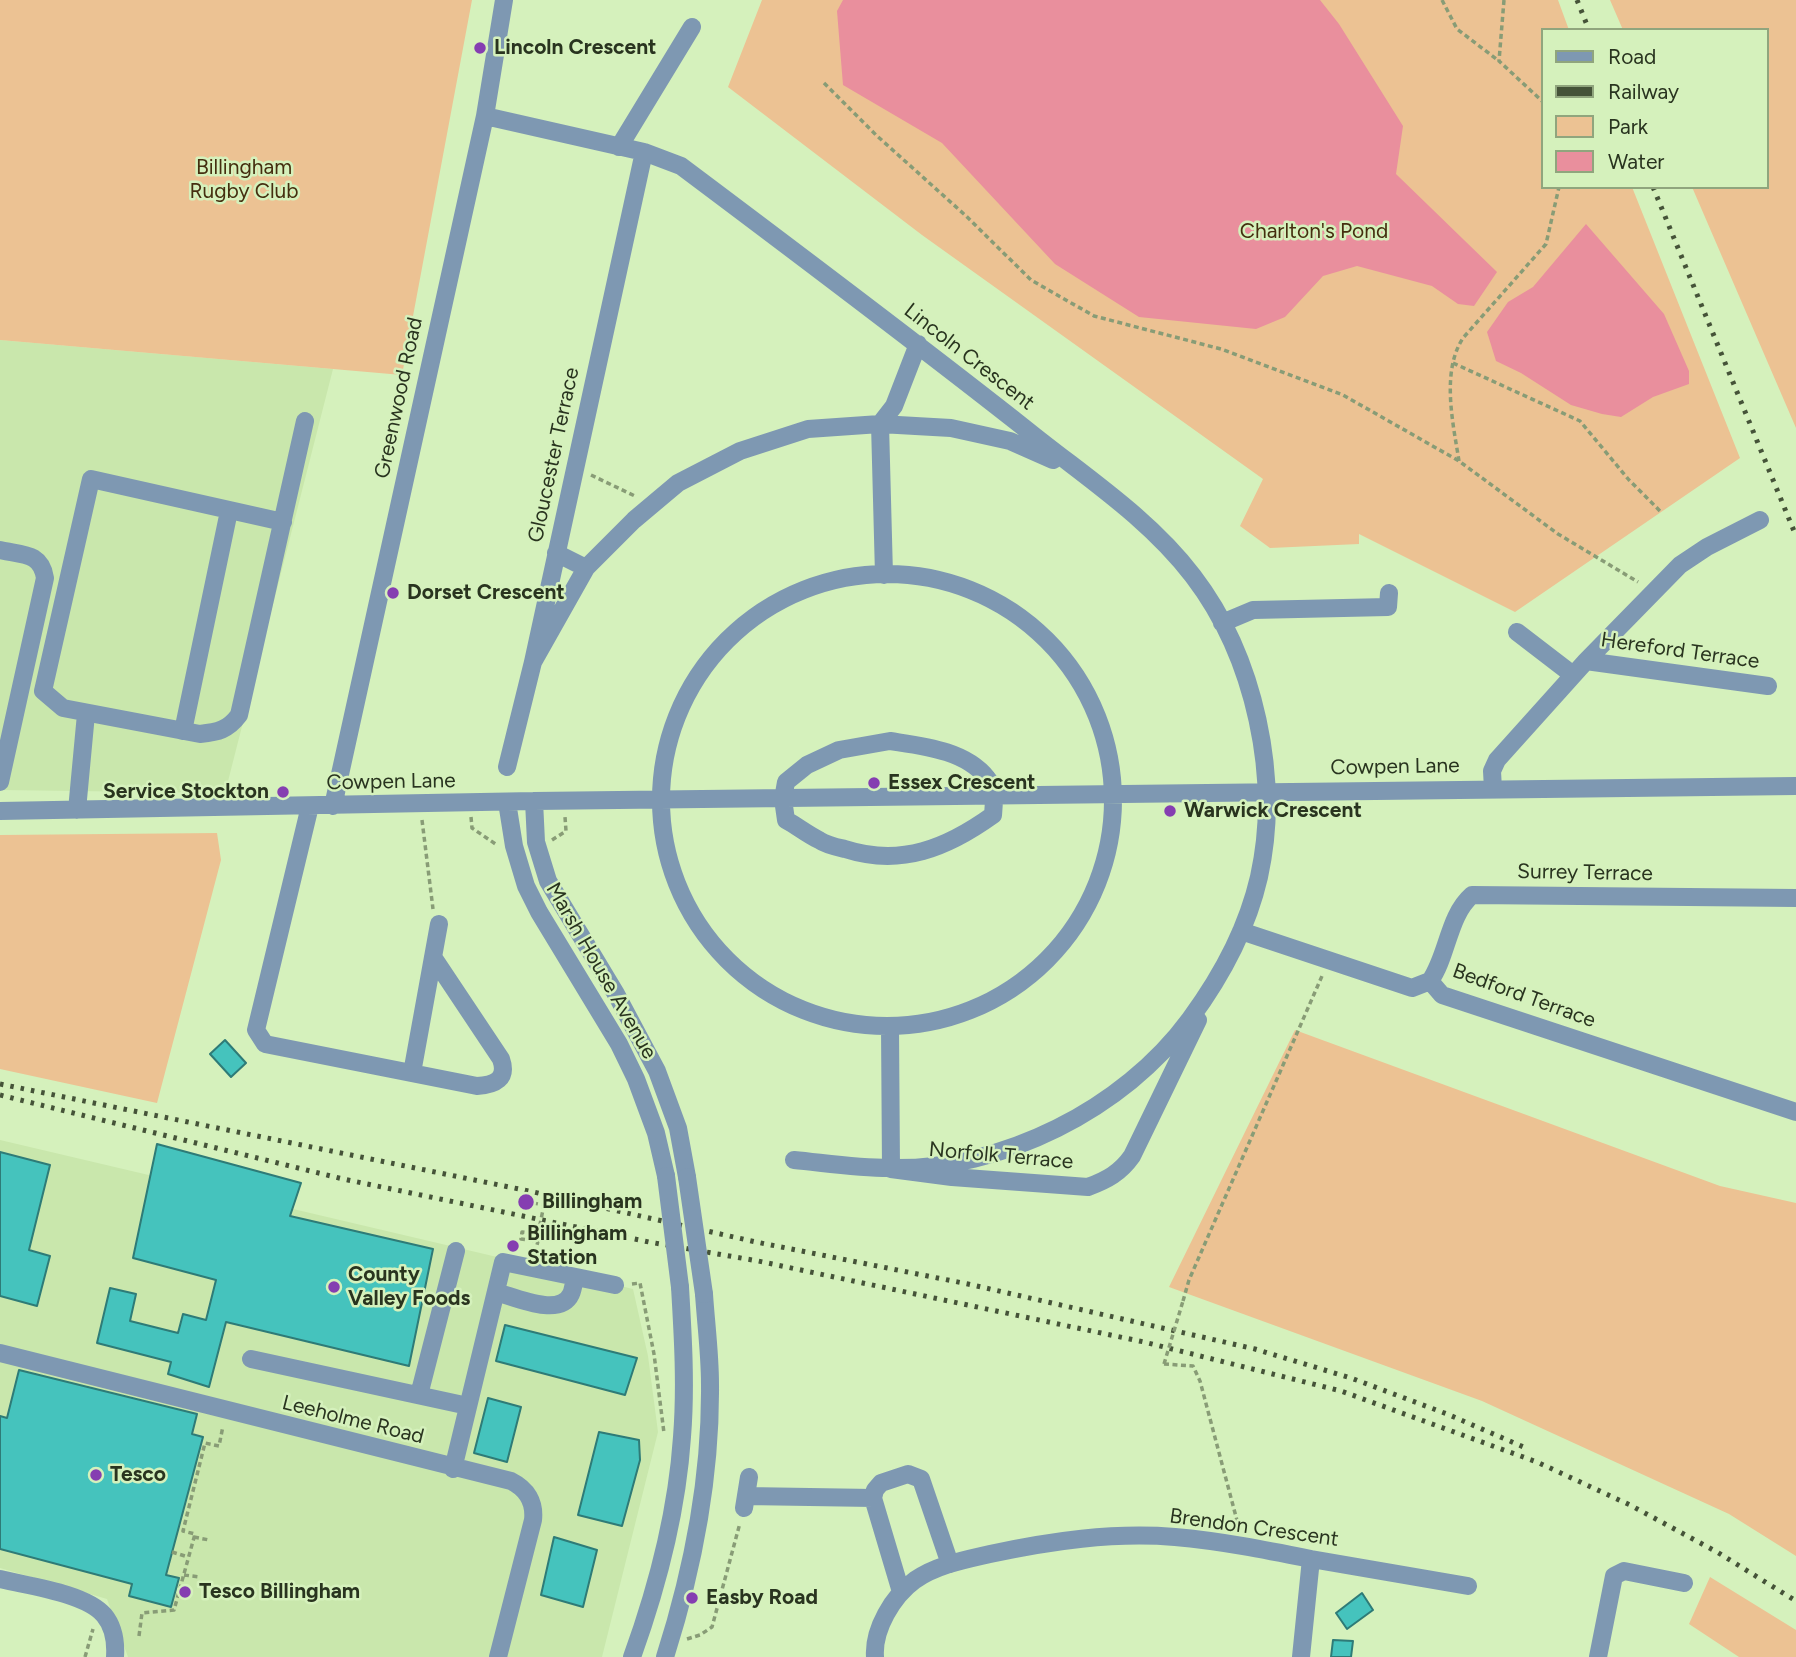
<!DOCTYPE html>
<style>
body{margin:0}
#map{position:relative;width:1796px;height:1657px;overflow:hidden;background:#d5f1bc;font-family:Figtree,sans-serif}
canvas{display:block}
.legend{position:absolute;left:1541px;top:28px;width:228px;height:161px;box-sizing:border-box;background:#d5f1bc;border:2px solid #90a57d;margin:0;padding:9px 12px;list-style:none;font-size:21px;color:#29341f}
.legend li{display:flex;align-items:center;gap:14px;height:35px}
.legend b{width:35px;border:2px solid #90a57d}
</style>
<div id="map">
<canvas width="1796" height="1657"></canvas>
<ul class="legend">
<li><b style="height:9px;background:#7e98b2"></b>Road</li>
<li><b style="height:9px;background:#455338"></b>Railway</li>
<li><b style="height:19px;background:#ecc293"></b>Park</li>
<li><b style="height:19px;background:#e98f9d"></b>Water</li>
</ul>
</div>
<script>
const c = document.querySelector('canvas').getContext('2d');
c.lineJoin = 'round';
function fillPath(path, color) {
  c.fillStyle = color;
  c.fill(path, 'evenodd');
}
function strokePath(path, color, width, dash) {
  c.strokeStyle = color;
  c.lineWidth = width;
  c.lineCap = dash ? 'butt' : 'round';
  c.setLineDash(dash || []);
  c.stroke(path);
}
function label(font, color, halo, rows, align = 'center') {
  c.font = font + ' Figtree,sans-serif';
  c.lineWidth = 5;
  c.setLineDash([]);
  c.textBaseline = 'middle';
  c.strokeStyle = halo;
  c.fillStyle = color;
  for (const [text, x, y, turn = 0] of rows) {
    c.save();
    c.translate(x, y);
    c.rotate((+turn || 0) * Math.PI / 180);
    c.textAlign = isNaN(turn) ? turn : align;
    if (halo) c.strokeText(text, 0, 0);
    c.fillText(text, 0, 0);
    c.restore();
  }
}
fillPath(new Path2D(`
 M0 340 333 369 225 793 0 790Z
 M0 1140 633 1289 648 1356 658 1432 602 1657H128L107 1599 0 1568Z`), '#c9e7ac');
fillPath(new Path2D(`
 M0 0H472L402 375 0 340Z
 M762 0H1558L1569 30H1542V187H1632L1740 458 1515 612 1359 534V544L1270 548 1240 526 1263 479 922 235 728 87Z
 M1610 0H1796V428L1692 187H1766V30H1623Z
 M217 833 221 860 157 1103 0 1069V835Z
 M1295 1030 1720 1186 1796 1203V1556L1729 1514 1482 1401 1169 1287Z
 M1710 1577 1796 1630V1657H1739L1689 1624Z`), '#ecc293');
fillPath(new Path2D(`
 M843 0H1320L1339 24 1403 126 1396 174 1497 272 1474 306 1458 304 1432 286 1357 266 1323 276 1285 317 1256 329 1139 317 1055 264 942 143 843 85 837 11Z
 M1586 224 1664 314 1689 371V384L1653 397 1621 417 1602 414 1571 405 1521 373 1496 361 1487 332 1508 302 1533 287Z`), '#e98f9d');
const building = new Path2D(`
 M225 1040 246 1063 231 1077 210 1054Z
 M157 1144 301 1183 290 1216 433 1249 409 1366 226 1322 209 1387 168 1374 171 1362 97 1343 110 1288 136 1294 130 1321 178 1333 183 1314 206 1320 216 1280 133 1258Z
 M0 1152 50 1165 29 1250 50 1256 37 1306 0 1296Z
 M505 1325 637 1358 625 1395 496 1361Z
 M19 1370 197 1414 192 1434 203 1437 166 1575 179 1578 171 1607 129 1596 132 1584 0 1549V1416L7 1418Z
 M488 1398 521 1407 507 1462 474 1453Z
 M599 1432 639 1440 640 1460 622 1526 578 1515Z
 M554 1537 597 1550 583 1607 541 1595Z
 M1362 1593 1373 1610 1347 1629 1336 1613Z
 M1333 1640 1353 1641 1351 1657H1331Z`);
fillPath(building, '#45c3bd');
strokePath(building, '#2e7b77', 2);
strokePath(new Path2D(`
 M1442 0 1457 29 1499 61
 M1504 0 1499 61 1542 101
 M824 83 876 135 965 215 1031 280 1094 316 1221 349 1343 395 1459 461 1558 534 1638 582
 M1453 363 1580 421 1629 480 1661 512
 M1459 461C1453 423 1441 372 1463 338L1546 244 1559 187
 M591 475 635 496
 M471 817 472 828 497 845
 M422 820 433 909
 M552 840 566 831 565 817
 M533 1203 544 1205
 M535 1253 538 1241 521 1239 522 1232 538 1234
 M632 1284 640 1283 654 1354 664 1433
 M1183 1301 1189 1280 1322 976
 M1164 1364 1193 1366 1200 1381 1239 1528
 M194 1537 209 1540
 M172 1552 188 1557
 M184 1575 200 1577
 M139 1636 142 1613 174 1610 195 1534 183 1531 205 1443 219 1446 223 1426
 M687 1639 700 1635 712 1627 740 1523
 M85 1657 93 1629`), '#889c76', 3.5, [5, 3.5]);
strokePath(new Path2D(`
 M485 116 644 152 681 166C797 253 913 340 1027 430 1084 476 1148 517 1193 576 1255 657 1281 778 1259 877 1247 929 1221 977 1190 1019 1124 1109 1001 1171 889 1168 857 1168 825 1163 794 1160
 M619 147 692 27
 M283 522 91 479 43 691 63 708 200 734C218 732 228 730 239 715L305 421
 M0 550C22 555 41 552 45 578L0 782
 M556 553 586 568
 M661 800a226 226 0 1 1 452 0a226 226 0 1 1-452 0Z
 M884 575 880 424 894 406 918 344
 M1222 623 1253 610 1388 607 1389 593
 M1517 632 1573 675
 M1586 661 1680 565 1707 547 1760 520
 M533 662 586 568 634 520 678 483 740 451 808 429 880 424 951 428 1010 441 1053 460
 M183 731 229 511
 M890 741C922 746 965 750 987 778 996 788 994 803 993 815 947 848 901 867 845 849 836 847 826 845 819 840 807 834 797 826 786 820L783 799 786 782 807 765 839 750Z
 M507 767 533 662 644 152
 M1493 789 1492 771 1497 760 1586 661 1768 686
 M534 801 536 842 548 881 616 994 657 1071 678 1128 687 1177
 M507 802 514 846 526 886 539 912 619 1044 636 1079 656 1133 666 1176
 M310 806 256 1030 265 1044 477 1086C495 1085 508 1079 501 1059L433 957
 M333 806 485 116 504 0
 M77 810 86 714
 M0 811 534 801 1796 786
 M1241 931 1412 988 1430 981
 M1430 981C1448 955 1448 916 1472 895L1796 898
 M1430 981 1442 995 1796 1112
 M890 1027 891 1169 952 1177 1088 1187C1107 1180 1120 1173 1132 1156L1198 1020
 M412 1073 439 924
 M496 1292C515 1297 560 1318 571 1294 573 1290 574 1282 575 1277
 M0 1353 511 1481C527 1489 535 1502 533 1520L498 1657
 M251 1359 468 1406
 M419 1395 456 1251
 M453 1469 503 1262 615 1285
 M746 1496 873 1498
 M744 1508 749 1477
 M0 1579C28 1586 85 1593 104 1615 114 1627 116 1642 115 1657
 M901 1592 873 1498 875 1490 881 1483 908 1474 921 1479 950 1564
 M632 1657C657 1588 677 1511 682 1437 686 1387 683 1337 680 1287
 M665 1657C693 1569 711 1476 710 1384 710 1354 706 1324 704 1294
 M875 1657C873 1629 893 1596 915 1580 937 1565 964 1560 990 1554 1051 1541 1112 1532 1175 1537 1221 1541 1266 1550 1311 1559 1363 1568 1416 1577 1468 1586
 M1301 1657 1311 1559
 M1598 1657 1614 1576 1624 1571 1684 1583`), '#7e98b2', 18);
strokePath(new Path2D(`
 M1577 0 1589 30
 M1653 187 1796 536
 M0 1084 529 1191 756 1242 968 1284 1255 1349 1351 1378 1447 1414 1526 1448
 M0 1095 343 1179 649 1242 758 1261 1144 1342 1341 1391 1537 1462 1630 1505 1717 1552 1796 1601`), '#455338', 5, [3.5, 7]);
strokePath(new Path2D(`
 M538 1234 544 1205
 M1164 1364 1183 1301`), '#889c76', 3.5, [5, 3.5]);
strokePath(new Path2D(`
 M666 1176 680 1287
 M687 1177 704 1294`), '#7e98b2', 18);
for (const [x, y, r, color] of [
 [480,48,7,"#853eb1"],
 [393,593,7,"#853eb1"],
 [874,783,7,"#853eb1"],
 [283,792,7,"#853eb1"],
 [1170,811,7,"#853eb1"],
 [526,1202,9,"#853eb1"],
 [513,1246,7,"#853eb1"],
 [334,1287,7,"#853eb1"],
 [96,1475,7,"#853eb1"],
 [185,1592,7,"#853eb1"],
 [692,1598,7,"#853eb1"]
]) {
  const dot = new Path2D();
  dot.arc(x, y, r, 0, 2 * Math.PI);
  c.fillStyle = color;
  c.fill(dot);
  strokePath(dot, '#d5f1bc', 2.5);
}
label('bold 21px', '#29341f', '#d5f1bc', [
 ["Lincoln Crescent",494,48],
 ["Dorset Crescent",407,593],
 ["Essex Crescent",888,783],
 ["Service Stockton",269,792,"right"],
 ["Warwick Crescent",1184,811],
 ["Billingham",542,1202],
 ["Billingham",527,1234],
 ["Station",527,1258],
 ["County",348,1275],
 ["Valley Foods",348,1299],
 ["Tesco",110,1475],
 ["Tesco Billingham",199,1592],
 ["Easby Road",706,1598]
], 'left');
label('21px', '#452e0f', '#d5f1bc', [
 ["Billingham",244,168],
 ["Rugby Club",244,192],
 ["Charlton's Pond",1314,232]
]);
label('21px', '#29341f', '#d5f1bc', [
 ["Lincoln Crescent",969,357,38],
 ["Greenwood Road",399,398,-78],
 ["Gloucester Terrace",554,455,-78],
 ["Hereford Terrace",1680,651,8],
 ["Cowpen Lane",1395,767,-1],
 ["Cowpen Lane",391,782,-1],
 ["Surrey Terrace",1585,873,1],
 ["Marsh House Avenue",601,971,60],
 ["Bedford Terrace",1524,996,20],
 ["Norfolk Terrace",1001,1156,5],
 ["Leeholme Road",353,1420,14],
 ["Brendon Crescent",1254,1528,8]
]);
</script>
